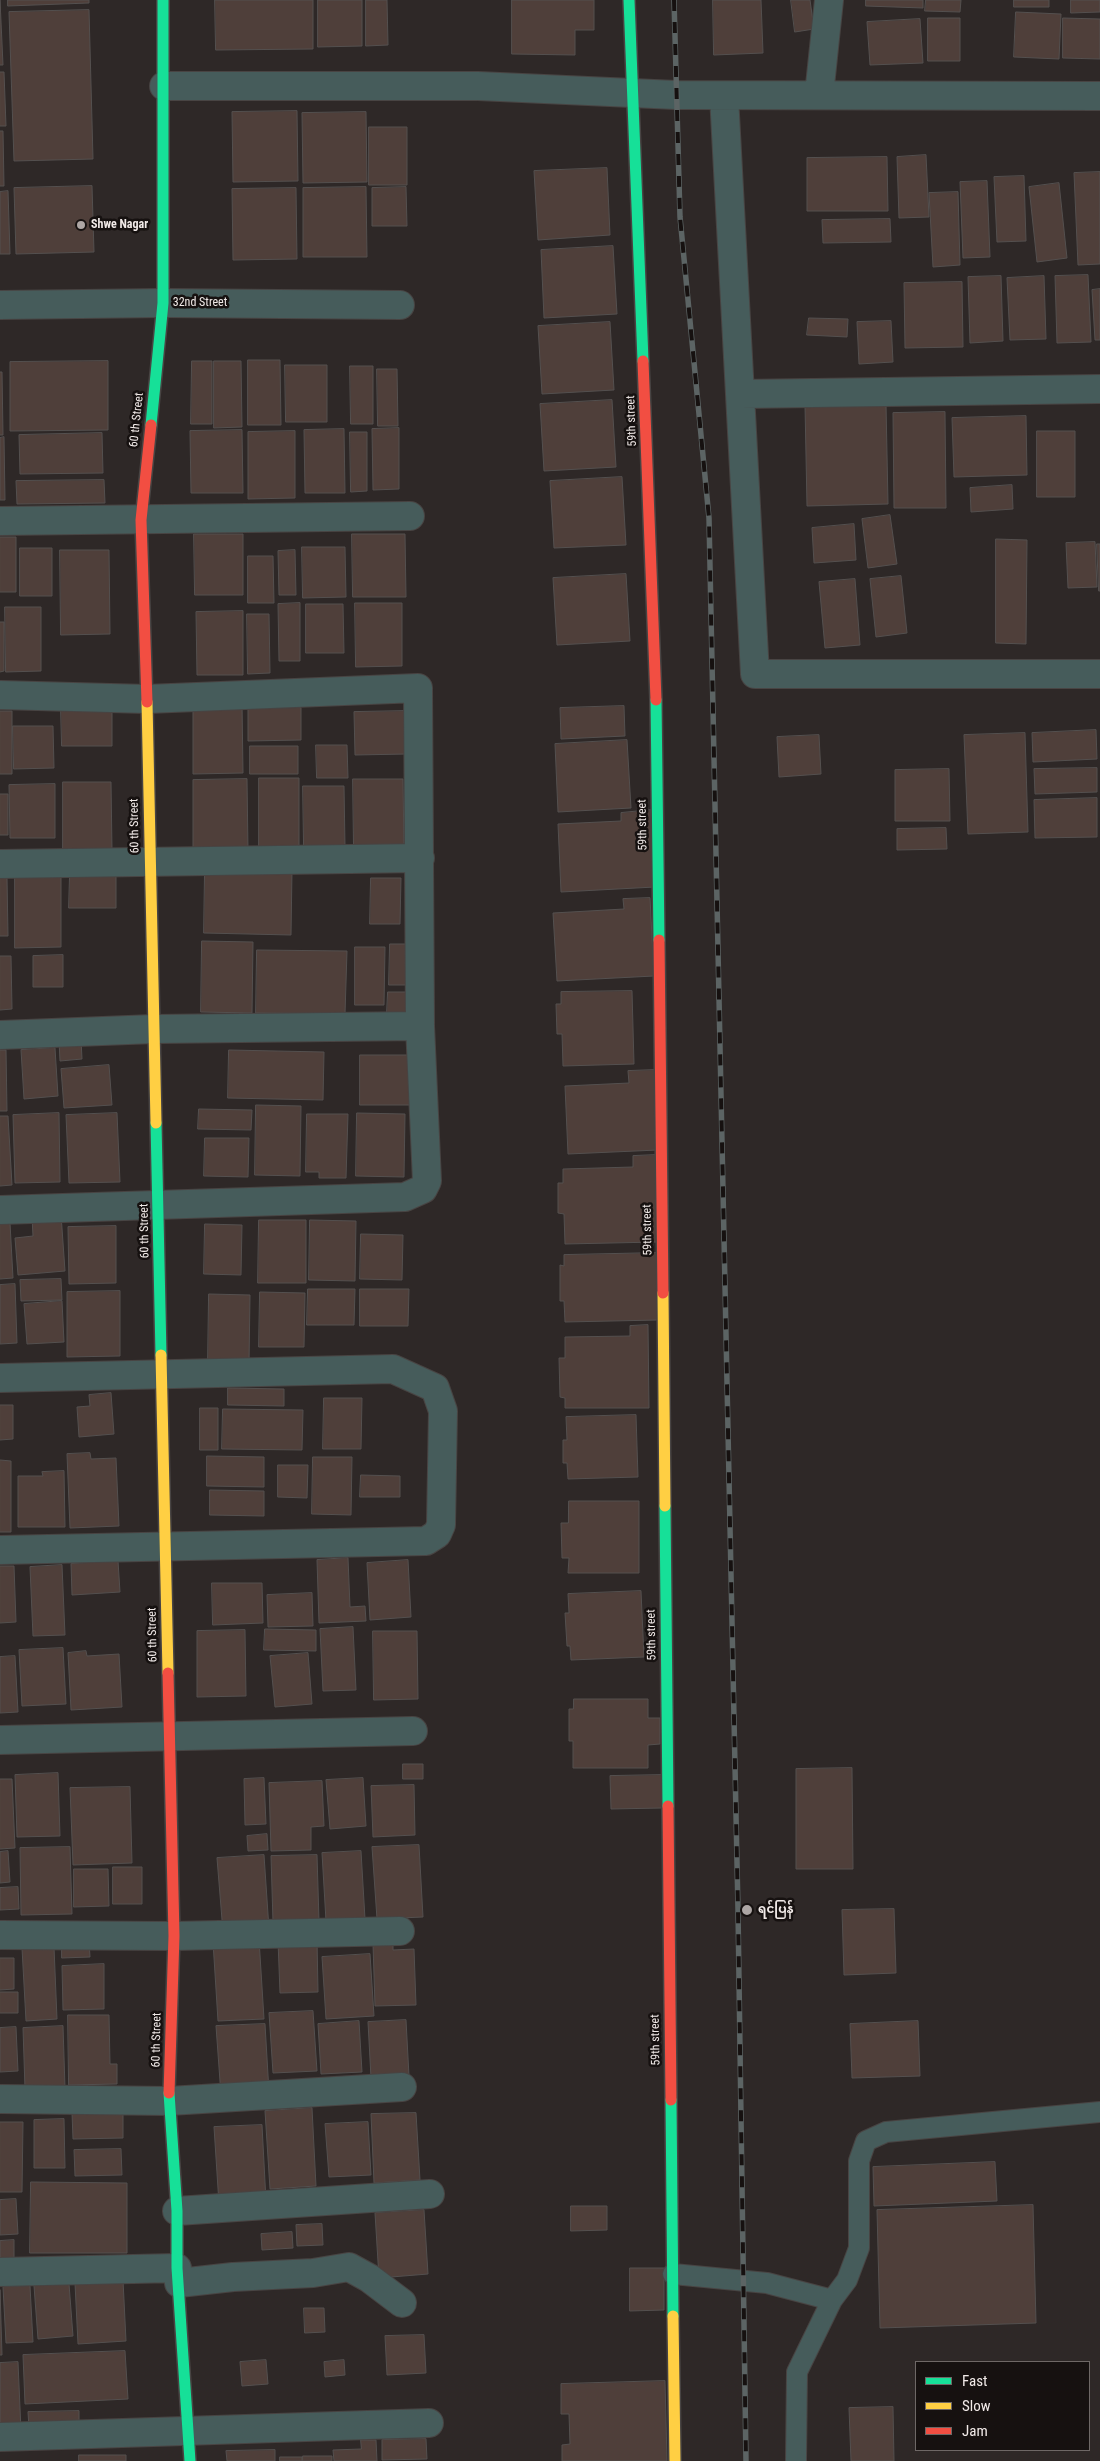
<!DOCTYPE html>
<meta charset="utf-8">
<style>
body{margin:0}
#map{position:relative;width:1100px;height:2461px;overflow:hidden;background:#2e2827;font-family:"Roboto Condensed",sans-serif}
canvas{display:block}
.legend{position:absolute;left:915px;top:2361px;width:175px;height:90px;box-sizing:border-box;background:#161110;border:1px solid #6e6866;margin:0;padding:6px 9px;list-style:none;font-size:15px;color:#f1eae8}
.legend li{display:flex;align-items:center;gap:10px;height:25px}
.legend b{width:25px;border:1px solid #6e6866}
</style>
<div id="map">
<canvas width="1100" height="2461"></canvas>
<ul class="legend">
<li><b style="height:6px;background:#16e098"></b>Fast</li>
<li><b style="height:6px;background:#ffcf43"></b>Slow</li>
<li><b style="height:6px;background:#f24e42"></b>Jam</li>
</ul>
</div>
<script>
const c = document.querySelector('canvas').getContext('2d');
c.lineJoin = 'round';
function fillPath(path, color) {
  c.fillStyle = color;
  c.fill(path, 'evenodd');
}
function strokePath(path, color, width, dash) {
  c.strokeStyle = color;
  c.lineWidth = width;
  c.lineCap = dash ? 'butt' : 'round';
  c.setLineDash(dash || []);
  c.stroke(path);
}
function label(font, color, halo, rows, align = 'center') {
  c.font = font + ' "Roboto Condensed","Noto Sans Myanmar",sans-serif';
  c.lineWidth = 5;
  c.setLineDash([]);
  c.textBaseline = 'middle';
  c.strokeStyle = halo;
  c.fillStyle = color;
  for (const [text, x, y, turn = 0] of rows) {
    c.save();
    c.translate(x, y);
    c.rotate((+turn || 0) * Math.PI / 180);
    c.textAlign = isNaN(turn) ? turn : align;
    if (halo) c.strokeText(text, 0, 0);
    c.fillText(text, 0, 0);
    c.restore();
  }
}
const building = new Path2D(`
 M0 0 3 65H0Z
 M8 0H89V3L8 6Z
 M215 0H313V49L216 50Z
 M318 0H362V46L318 47Z
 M366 0H387L388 45 366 46Z
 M512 0H594V30H575V55L512 54Z
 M713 0H761L763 53 714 55Z
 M791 0H810L814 29 795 32Z
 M866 0H923V8L866 6Z
 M926 0H961L960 12 925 11Z
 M1014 0H1049V7H1014Z
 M1071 0H1100V12L1071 13Z
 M89 10 93 159 14 161 9 12Z
 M1016 12 1061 14 1059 59 1014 57Z
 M928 18H960V61H928Z
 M1063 18 1100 19V59L1063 58Z
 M920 19 923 63 870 65 867 22Z
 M0 72H4L6 126H0Z
 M297 111 298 181 233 182 232 112Z
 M366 112 367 182 303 183 302 113Z
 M369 127H407V185H369Z
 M0 131H3L4 186H0Z
 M926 155 929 217 899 218 897 157Z
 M887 157 888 211H807V158Z
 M607 168 610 235 538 240 534 171Z
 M1100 172V264L1078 265 1074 173Z
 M1024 176 1026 241 997 242 994 177Z
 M987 181 990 257 963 258 960 182Z
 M1059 183 1067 258 1037 262 1029 187Z
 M92 186 94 252 16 254 14 188Z
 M366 187 367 257H303V188Z
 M406 187 407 226H372V188Z
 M296 188 297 259 233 260 232 189Z
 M8 191 10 254H0V192Z
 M958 192 960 265 933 267 929 193Z
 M890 219 891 242 823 243 822 220Z
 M613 246 617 314 544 318 541 250Z
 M1088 275 1091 342 1057 343 1055 276Z
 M1001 276 1003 341 970 343 968 277Z
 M1044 276 1046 339 1010 340 1007 278Z
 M962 282 963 347 905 348 904 283Z
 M1100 289V340H1095L1092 290Z
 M809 318 848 319 847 337 807 335Z
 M891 321 893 362 859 364 857 322Z
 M610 322 614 390 542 394 538 326Z
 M248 360H280L281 425H248Z
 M108 361V430L10 431V362Z
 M192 361H212V424H191Z
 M214 361H241L242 427 214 428Z
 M285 365H327V422H286Z
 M350 366H373V424H351Z
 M377 369H397L398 426H378Z
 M0 372H2L3 435H0Z
 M612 400 616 467 544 471 540 404Z
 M886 404 888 504 807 506 805 405Z
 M945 412 946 508H894L893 413Z
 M1026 416 1027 475 954 477 952 418Z
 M399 428V489L373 490 372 429Z
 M344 429 345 493H305L304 430Z
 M242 430 243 493H191L190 431Z
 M295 431V498L248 499V432Z
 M1037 431H1075V497H1037Z
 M350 432H367V491L351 492Z
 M102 433 103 473 20 474 19 435Z
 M4 437 5 500H0V438Z
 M622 477 626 545 554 548 550 481Z
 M104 480 105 503 17 504 16 481Z
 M1012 485 1013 509 971 512 970 488Z
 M890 515 897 564 868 568 862 519Z
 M854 524 856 560 814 563 812 528Z
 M194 534H243V595H195Z
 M352 534H405L406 597H353Z
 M0 537H16V592H0Z
 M996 539 1027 540 1026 644 996 643Z
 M1095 542 1097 587 1068 588 1066 543Z
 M1097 544H1100V591H1099Z
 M302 547H345L346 597 303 598Z
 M20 548H52V596H20Z
 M60 550H109L110 634 61 635Z
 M295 550 296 595H279L278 551Z
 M248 556H273L274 603H248Z
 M626 574 630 641 557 645 553 578Z
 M901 576 907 633 876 637 870 579Z
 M855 579 860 645 825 648 819 582Z
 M300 603V661H279L278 604Z
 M355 603H402V666L356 667Z
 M306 604H343L344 653H306Z
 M5 607H41V671L6 672Z
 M243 611V675H197L196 612Z
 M247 614H269L270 673 248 674Z
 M0 622H4V671L0 672Z
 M242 703 243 773 193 774V704Z
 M624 706 625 736 561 739 560 708Z
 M301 708V740L248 741V709Z
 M61 710H112V746H62Z
 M0 711H12V774H0Z
 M407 711V754L355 755 354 712Z
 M13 726H53L54 768 14 769Z
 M1096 730 1097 759 1033 762 1032 733Z
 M1025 733 1028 832 968 834 964 735Z
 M819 735 821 774 779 777 777 737Z
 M627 740 631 808 558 812 555 744Z
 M316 745H347L348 778H317Z
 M250 746H298V774H250Z
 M1097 768V792L1035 794 1034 769Z
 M949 769 950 821H895V770Z
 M259 778H299V847L259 848Z
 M247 779 248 851H193V780Z
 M353 779H403L404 851 354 852Z
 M63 782H111L112 851 63 852Z
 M55 784V838H10L9 785Z
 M303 786H344L345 847 304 848Z
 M0 794H8V835H0Z
 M1097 798V837L1035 838 1034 800Z
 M651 810 655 887 561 892 558 824 621 821V813Z
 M946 828 947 849 897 850V829Z
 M205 869 292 870 291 935 204 933Z
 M70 874 116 875V908H69Z
 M15 876H61V947L15 948Z
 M0 878H7L8 936H0Z
 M371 878H401L400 924H370Z
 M650 898 654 976 557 981 553 913 624 909 623 899Z
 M202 941 253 942 252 1013 201 1012Z
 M390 944H411L410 985H389Z
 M355 947H385L384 1005H355Z
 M257 950 347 951 345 1014 256 1013Z
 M63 955V987H33V956Z
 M0 956H11L12 1009 0 1010Z
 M632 991 634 1064 563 1066 562 1034H557L556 1004H561V992Z
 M388 992H414V1013H387Z
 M81 1039 82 1059 60 1061 59 1040Z
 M55 1048 58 1096 24 1099 21 1050Z
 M0 1050H6L7 1111H0Z
 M229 1050 324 1052 323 1100 228 1098Z
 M360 1055H413L412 1105H360Z
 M109 1065 112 1105 64 1108 61 1069Z
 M655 1070 658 1150 568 1154 565 1086 629 1083 628 1071Z
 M256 1105 301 1106 300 1176 255 1175Z
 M199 1109 252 1110 251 1130 198 1129Z
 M59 1113 60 1182 15 1183 13 1115Z
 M117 1113 120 1182 69 1183 66 1115Z
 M357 1113 405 1114 404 1177 356 1176Z
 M307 1114H348L346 1178H319V1172H306Z
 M0 1116H8L12 1185 0 1186Z
 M205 1138H249L248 1177 204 1176Z
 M656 1155 657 1242 565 1244 564 1214 558 1213V1183H563V1169L633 1167V1156Z
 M61 1214 65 1271 18 1275 15 1238 33 1236 32 1217Z
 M259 1220H306V1283H258Z
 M310 1220 356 1221 355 1281 309 1280Z
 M0 1223H10L13 1278 0 1279Z
 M205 1224 242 1225 241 1275 204 1274Z
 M116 1226V1283L69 1284 68 1227Z
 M361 1234 403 1235 402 1280 360 1279Z
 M657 1253 658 1320 565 1322 564 1301H560V1265L564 1266V1255Z
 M61 1279 62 1300 21 1301 20 1280Z
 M15 1284 17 1343 0 1344V1285Z
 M308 1289H355L354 1325H307Z
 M360 1289H409L408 1326H360Z
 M120 1291V1356L67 1357V1292Z
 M260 1292 305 1293 304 1347H259Z
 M209 1294 250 1295 249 1363 208 1362Z
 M62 1301 64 1342 27 1344 24 1304Z
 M648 1325 649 1408H565V1398L560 1397 559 1358H565V1337L630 1336V1326Z
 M228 1388 284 1389V1406L228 1405Z
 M111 1393 114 1434 79 1437 77 1407 90 1406 89 1395Z
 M324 1398H362L361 1449H323Z
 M0 1405H13V1439L0 1440Z
 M200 1408H218V1450H200Z
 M223 1409 303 1410 302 1450 222 1449Z
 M636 1415 638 1477 568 1479 567 1463H563V1440H567L566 1417Z
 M90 1453 91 1459 116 1458 119 1526 70 1528 67 1454Z
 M207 1456 264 1457V1487L207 1486Z
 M313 1457H352L351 1515 312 1514Z
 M0 1460 11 1461V1532H0Z
 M278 1465H308L307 1498 278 1497Z
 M64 1471 65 1527H18V1476H43L42 1472Z
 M361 1475 400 1476V1497H360Z
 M210 1490 264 1491V1516L210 1515Z
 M569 1501H639V1573H568L569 1558H562L561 1523H568Z
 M348 1558 350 1607 365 1606 366 1621 319 1623 317 1560Z
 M408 1560 411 1617 370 1620 367 1563Z
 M118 1561 120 1592 72 1595 71 1564Z
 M62 1565 65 1635 33 1636 30 1567Z
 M0 1566H14L16 1622 0 1623Z
 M212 1583H262L263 1623 213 1625Z
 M641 1591 644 1657 571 1660 570 1646H567L565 1613H569L568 1594Z
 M312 1593 313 1626 268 1627 267 1595Z
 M353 1627 356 1690 323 1691 320 1629Z
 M265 1629 316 1630V1651L264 1650Z
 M245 1630 246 1696 197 1697V1631Z
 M373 1631H417L418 1699 374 1700Z
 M63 1648 66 1704 22 1706 19 1650Z
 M86 1651 87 1656 119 1654 122 1707 71 1710 68 1653Z
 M308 1653 312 1704 275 1707 270 1656Z
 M15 1656 18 1712 0 1713V1657Z
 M574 1699H648V1718H660V1744L648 1745V1768H573V1741H569V1709H573Z
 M403 1764H423V1779H403Z
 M852 1768 853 1869H796V1769Z
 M58 1773 60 1836 17 1837 15 1775Z
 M662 1775V1808L611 1809 610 1776Z
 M264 1778 266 1824 245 1825 244 1779Z
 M363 1778 366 1826 330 1829 326 1780Z
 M0 1779H12L15 1848 0 1849Z
 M322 1781 324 1826 311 1827V1850L271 1851 269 1783Z
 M414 1785 415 1835 373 1837 371 1786Z
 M130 1787 132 1863 73 1865 70 1788Z
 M267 1834 268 1850 248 1851 247 1836Z
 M419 1845 423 1917 377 1919 372 1847Z
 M70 1847 72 1914 21 1915 20 1848Z
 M8 1851 10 1882 0 1883V1852Z
 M361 1851 365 1919 326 1921 322 1853Z
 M264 1855 269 1929 223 1932 217 1858Z
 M317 1855 319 1921 273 1922 271 1856Z
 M113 1867H142V1904H113Z
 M74 1869H108L109 1906 74 1907Z
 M18 1887 19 1909 0 1910V1888Z
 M894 1909 896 1973 844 1975 842 1910Z
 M259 1939 264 2019 218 2021 213 1942Z
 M317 1940 318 1992 280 1993 278 1941Z
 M62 1941H89L90 1957 62 1958Z
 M393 1943V1950L414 1949 416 2005 375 2006 373 1944Z
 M54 1947 57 2019 26 2021 22 1948Z
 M370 1954 374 2016 326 2019 322 1957Z
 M0 1958H14V1989L0 1990Z
 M104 1964V2009L63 2010 62 1966Z
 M0 1992H18V2013H0Z
 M313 2011 317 2071 273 2073 269 2013Z
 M68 2015H109L110 2064H117V2084L69 2085Z
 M406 2020 409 2076 371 2078 368 2022Z
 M359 2021 362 2072 321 2074 318 2024Z
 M918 2021 920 2076 852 2078 850 2024Z
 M265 2024 269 2092 221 2095 216 2026Z
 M63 2026 65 2088 25 2089 23 2028Z
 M16 2027 18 2071 0 2072V2028Z
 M312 2108 316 2186 270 2189 265 2111Z
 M123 2112V2138L73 2139 72 2113Z
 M416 2113 420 2180 374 2183 371 2114Z
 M64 2119 65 2168H34V2120Z
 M0 2122H23L22 2192H0Z
 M368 2122 371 2175 329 2177 325 2124Z
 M262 2125 266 2201 219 2204 214 2127Z
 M121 2149 122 2175 75 2176 74 2150Z
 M995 2162 997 2201 874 2206 873 2167Z
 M31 2182 127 2183V2253H30Z
 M16 2199 18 2234 0 2235V2200Z
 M1033 2205 1036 2323 880 2328 877 2210Z
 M571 2206H607V2230L571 2231Z
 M424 2210 428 2274 379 2278 375 2213Z
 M322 2224 323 2245 297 2246 296 2225Z
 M292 2232 293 2248 262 2250 261 2234Z
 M14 2240V2267L0 2268V2241Z
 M630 2268H664V2310L630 2311Z
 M123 2280 126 2341 78 2344 75 2283Z
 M69 2284 73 2336 38 2339 34 2286Z
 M30 2286 33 2342 6 2343 3 2287Z
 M0 2290 2 2355H0Z
 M304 2308H324L325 2332 305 2333Z
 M424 2335 426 2373 387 2375 385 2336Z
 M125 2351 128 2399 25 2404 23 2355Z
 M266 2360 268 2384 242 2386 240 2362Z
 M344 2360 345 2375 325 2377 324 2362Z
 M18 2362 21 2431 0 2432V2363Z
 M665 2381 667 2461H562V2445L570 2444 569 2414H561V2384Z
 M893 2407 894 2461H851L849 2408Z
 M79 2411V2427L29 2428 28 2412Z
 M426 2439 427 2459 382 2460V2440Z
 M361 2440H376L377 2461H334L333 2450 361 2449Z
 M275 2450V2461H227L226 2451Z
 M79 2455H126V2461H79Z
 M303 2456H332V2461H303Z
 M280 2457H302V2461H280Z`);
fillPath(building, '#4f3f3a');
strokePath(building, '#54504f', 1);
const lane = new Path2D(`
 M673 2274 767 2283 832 2300
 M796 2461 797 2372 832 2300 847 2280 859 2248V2161L866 2141 886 2132 1100 2112`);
const street = new Path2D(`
 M164 86H478L676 95 1100 96
 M819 95 829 0
 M724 96 755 674H1100
 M0 305 163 303 400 305
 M741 394 1100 389
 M0 521 410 516
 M0 695 147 699 418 688 420 1026 427 1181 423 1189 405 1197 0 1210
 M0 864 420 858
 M0 1035 154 1029 420 1026
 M0 1378 393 1369 435 1388 443 1411 441 1525 437 1534 426 1541 0 1550
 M0 1740 413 1731
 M0 1935 174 1936 400 1931
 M0 2099 169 2101 402 2087
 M177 2211 430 2194
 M0 2272 177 2268
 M179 2283 233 2277 313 2273 349 2267 369 2278 402 2303
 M0 2437 429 2423`);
const fast = new Path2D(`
 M629 0 643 361
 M151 425 163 303V0
 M656 700 659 940
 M156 1123 161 1355
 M665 1506 668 1806
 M169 2093 177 2211V2268L190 2461
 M671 2100 673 2316`);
const slow = new Path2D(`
 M147 702 156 1123
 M663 1293 665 1506
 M161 1355 168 1673
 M673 2316 675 2461`);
const jam = new Path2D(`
 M643 361 656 700
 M147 702 141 520 151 425
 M659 940 663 1293
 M168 1673 174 1936 169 2093
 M668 1806 671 2100`);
strokePath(lane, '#484443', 22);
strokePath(street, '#484443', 30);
strokePath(fast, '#484443', 14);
strokePath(slow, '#484443', 14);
strokePath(jam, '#484443', 14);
strokePath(lane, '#465c5b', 20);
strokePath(street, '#465c5b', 28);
strokePath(fast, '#16e098', 11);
strokePath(slow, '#ffcf43', 11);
strokePath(jam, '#f24e42', 11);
const rail = new Path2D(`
 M674 0 680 217 709 518 738 1910 746 2461`);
strokePath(rail, '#5c6464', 5.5);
strokePath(rail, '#161110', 4, [11]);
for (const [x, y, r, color] of [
 [81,225,5,"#ada6a4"],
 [747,1910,6,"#ada6a4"]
]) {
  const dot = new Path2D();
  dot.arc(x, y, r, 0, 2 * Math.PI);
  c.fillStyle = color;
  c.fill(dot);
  strokePath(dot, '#161110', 2);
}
label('bold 12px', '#f1eae8', '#161110', [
 ["Shwe Nagar",91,225],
 ["ရင်ပြန်",758,1910]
], 'left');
label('12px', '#f1eae8', '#161110', [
 ["32nd Street",200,303],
 ["60 th Street",137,420,-84],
 ["59th street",632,421,-92],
 ["59th street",643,825,-91],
 ["60 th Street",135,826,-91],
 ["59th street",648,1230,-91],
 ["60 th Street",145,1231,-91],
 ["60 th Street",153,1635,-91],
 ["59th street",652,1635,-91],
 ["60 th Street",157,2040,-89],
 ["59th street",656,2040,-91]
]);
</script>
